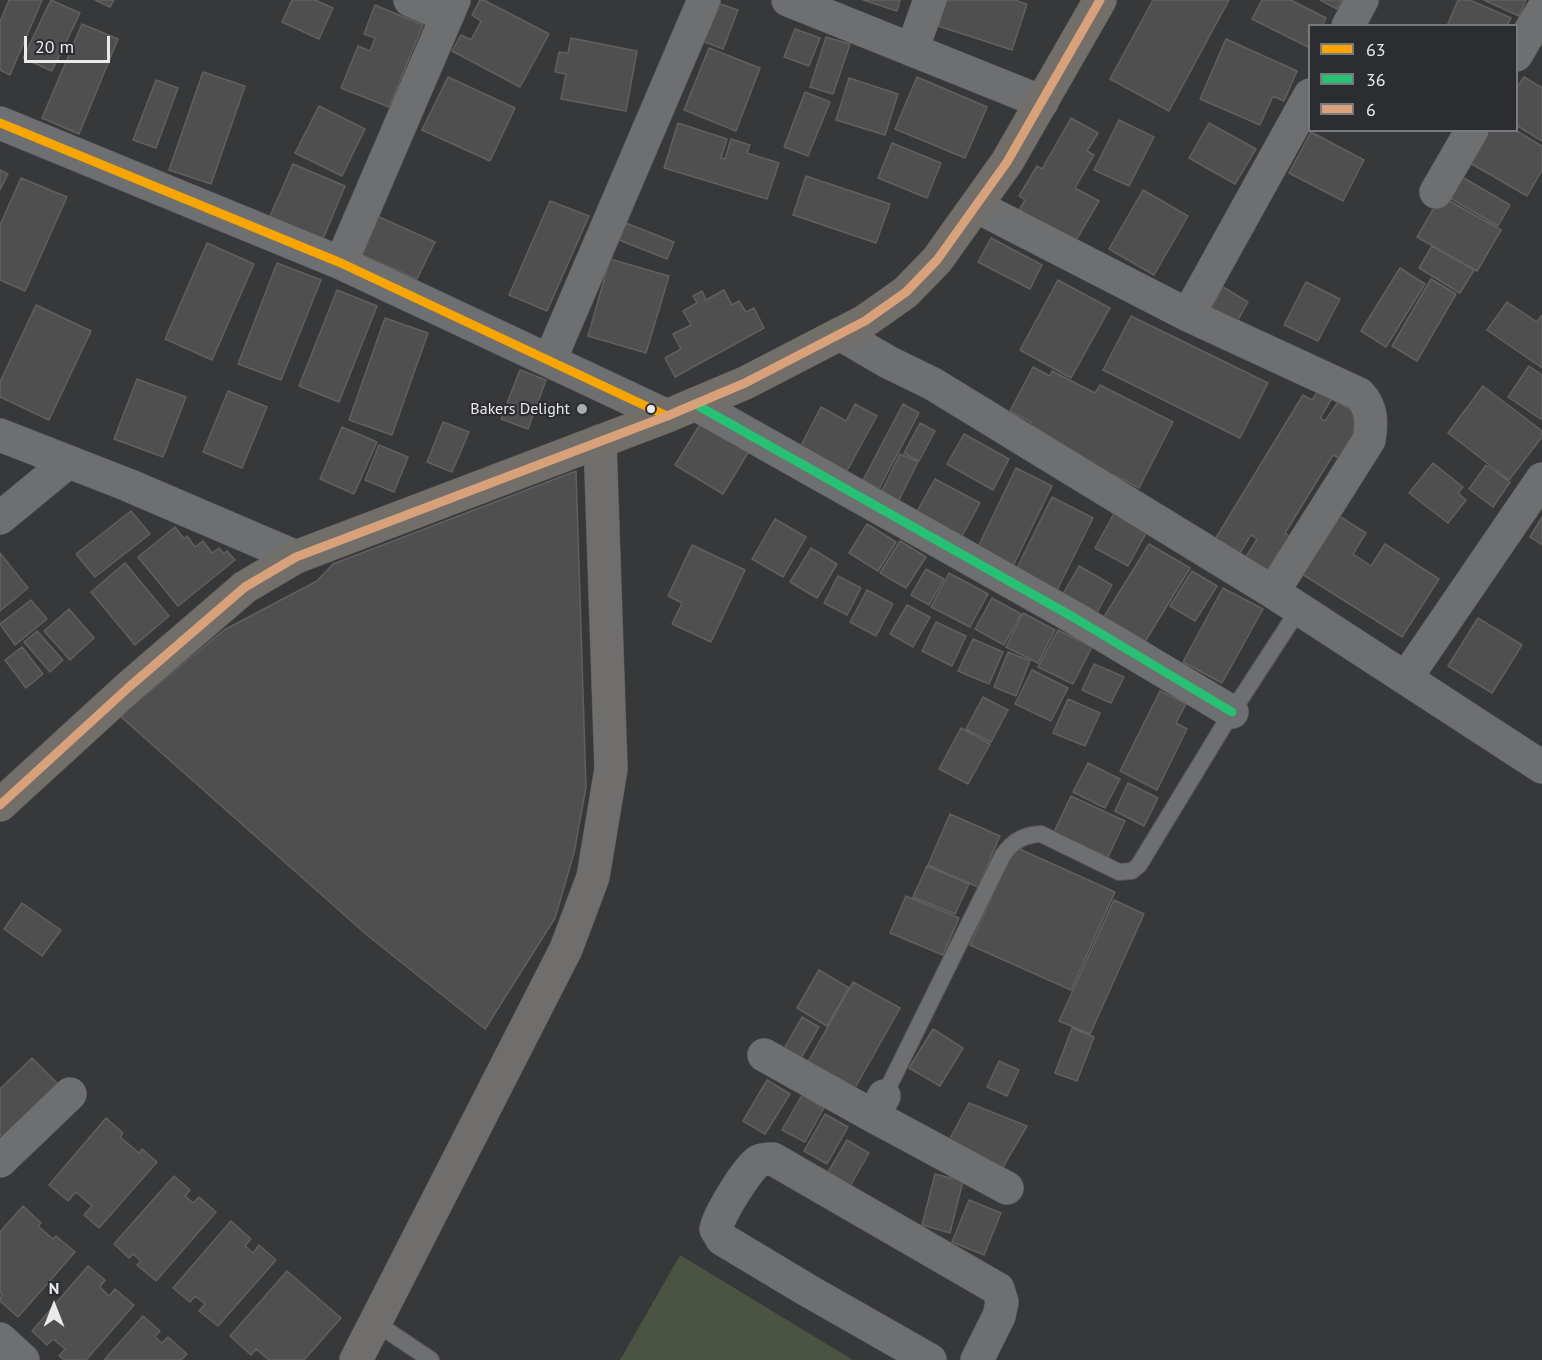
<!DOCTYPE html>
<style>
body{margin:0}
#map{position:relative;width:1542px;height:1360px;overflow:hidden;background:#37383a;font-family:"PT Sans",sans-serif}
canvas{display:block}
.legend{position:absolute;left:1308px;top:24px;width:210px;height:108px;box-sizing:border-box;background:#2c2d31;border:2px solid #78797c;margin:0;padding:8px 10px;list-style:none;font-size:18px;color:#e9eaec}
.legend li{display:flex;align-items:center;gap:12px;height:30px}
.legend b{width:30px;border:2px solid #78797c}
.north{position:absolute;left:24px;top:1276px;width:60px;height:60px;-webkit-text-stroke:4px #2c2d31;paint-order:stroke;rotate:0deg;font-size:16px;font-weight:700;line-height:24px;text-align:center;color:#e9eaec}
.north::after{content:'';display:block;margin:auto;width:21px;height:27px;background:#e9eaec;clip-path:polygon(50% 0,100% 100%,50% 72%,0 100%)}
.scale{position:absolute;left:24px;top:36px;width:86px;height:27px;box-sizing:border-box;border:3px solid #e9eaec;border-top:0;padding-left:8px;font-size:18px;line-height:21px;white-space:nowrap;color:#e9eaec;-webkit-text-stroke:4px #2c2d31;paint-order:stroke}
</style>
<div id="map">
<canvas width="1542" height="1360"></canvas>
<ul class="legend">
<li><b style="height:8px;background:#f7a600"></b>63</li>
<li><b style="height:8px;background:#26c172"></b>36</li>
<li><b style="height:8px;background:#d9a179"></b>6</li>
</ul>
<div class="north">N</div>
<div class="scale">20 m</div>
</div>
<script>
const c = document.querySelector('canvas').getContext('2d');
c.lineJoin = 'round';
function fillPath(path, color) {
  c.fillStyle = color;
  c.fill(path, 'evenodd');
}
function strokePath(path, color, width, dash) {
  c.strokeStyle = color;
  c.lineWidth = width;
  c.lineCap = dash ? 'butt' : 'round';
  c.setLineDash(dash || []);
  c.stroke(path);
}
function label(font, color, halo, rows, align = 'center') {
  c.font = font + ' "PT Sans",sans-serif';
  c.lineWidth = 4.5;
  c.setLineDash([]);
  c.textBaseline = 'middle';
  c.strokeStyle = halo;
  c.fillStyle = color;
  for (const [text, x, y, turn = 0] of rows) {
    c.save();
    c.translate(x, y);
    c.rotate((+turn || 0) * Math.PI / 180);
    c.textAlign = isNaN(turn) ? turn : align;
    if (halo) c.strokeText(text, 0, 0);
    c.fillText(text, 0, 0);
    c.restore();
  }
}
fillPath(new Path2D(`
 M680 1255 853 1360H620Z`), '#4b5343');
const building = new Path2D(`
 M9 0H42L10 75 0 70V22Z
 M51 0 80 13 52 71 23 58Z
 M95 0H114L110 7Z
 M292 0H315L333 8 319 39 282 22Z
 M480 0H484L549 34 520 87 452 51 461 35 471 40 481 21 472 15Z
 M863 0H900L897 11Z
 M946 0H1014L1027 4 1012 50 938 26Z
 M1153 0H1229L1169 111 1110 79Z
 M1262 0H1291L1326 18 1322 26H1310V48L1252 19Z
 M1320 0H1342L1337 9Z
 M1458 0H1470L1511 18 1507 26H1447Z
 M1484 0H1526L1519 16Z
 M712 1 738 10 723 49 697 39Z
 M375 5 423 25 389 107 341 88 358 46 370 51 375 38 364 34Z
 M82 24 118 39 79 134 42 118Z
 M795 29 820 38 809 66 784 57Z
 M826 37 850 44 833 94 810 87Z
 M571 38 637 51 626 111 561 99 566 74 555 72 559 52 568 53Z
 M1226 39 1297 71 1284 101 1273 96 1260 125 1200 99Z
 M709 48 760 68 736 131 684 110Z
 M203 72 245 86 211 184 169 170Z
 M448 77 515 108 490 161 422 130Z
 M917 77 987 107 965 158 895 129Z
 M1524 77 1542 88V141L1516 125V89Z
 M849 78 898 94 885 135 836 120Z
 M156 80 178 88 156 148 133 140Z
 M805 92 830 102 808 156 784 147Z
 M319 106 365 129 342 176 295 153Z
 M1071 118 1098 133 1087 151 1094 155 1075 188 1099 201 1071 249 1015 217 1025 200 1019 196 1037 166 1042 169Z
 M1119 120 1154 137 1129 186 1094 170Z
 M678 123 727 139 721 158 725 159 731 139 750 145 747 153 779 163 767 199 664 168Z
 M1209 123 1256 149 1235 184 1189 158Z
 M1482 130H1515L1542 146V170L1527 196 1465 160Z
 M1311 132 1364 160 1343 201 1289 173Z
 M892 143 941 163 927 198 878 178Z
 M293 164 345 186 323 239 270 216Z
 M0 170 8 174 0 190Z
 M1452 171 1510 205 1498 226 1440 192Z
 M806 176 890 204 876 243 793 215Z
 M21 178 67 197 25 291 0 280V225Z
 M1143 190 1188 216 1154 275 1109 249Z
 M1441 196 1501 230 1477 271 1417 237Z
 M550 201 589 216 547 311 509 295Z
 M377 216 435 242 417 279 360 254Z
 M626 223 674 242 667 259 619 240Z
 M991 238 1042 265 1030 289 978 262Z
 M207 243 254 264 212 360 165 339Z
 M1432 246 1474 270 1460 293 1419 268Z
 M610 259 669 276 646 353 588 336Z
 M277 263 321 280 281 380 238 364Z
 M1400 268 1425 284 1386 347 1361 331Z
 M1431 279 1456 294 1417 361 1392 346Z
 M1058 280 1110 308 1071 378 1020 350Z
 M1306 282 1340 299 1318 341 1284 325Z
 M1223 287 1248 302 1235 325 1209 312Z
 M337 290 377 306 339 402 299 386Z
 M724 290 732 305 739 301 746 312 754 308 764 328 675 377 665 358 681 349 673 334 691 325 683 311 697 303 693 296 702 291 706 300Z
 M1507 302 1537 322 1542 315V368L1487 330Z
 M36 305 91 331 49 420 0 397V382Z
 M1131 316 1268 383 1240 438 1103 370Z
 M385 318 428 333 392 435 349 420Z
 M1529 366 1542 375V420L1508 397Z
 M1033 367 1050 376 1052 371 1095 393 1100 385 1173 422 1139 488 1027 430 1031 422 1010 411Z
 M520 370 546 380 528 429 501 419Z
 M137 379 186 397 163 457 114 439Z
 M1483 386 1542 431V437L1509 480 1448 433Z
 M1319 390 1332 398 1320 418 1325 421 1338 402 1364 418 1339 458 1333 455 1285 533 1291 537 1268 574 1244 560 1257 539 1251 535 1238 556 1214 541 1303 395 1312 400Z
 M228 391 267 407 242 468 203 452Z
 M855 404 877 416 843 478 797 453 821 407 846 421Z
 M903 404 919 413 879 489 863 480Z
 M704 418 752 446 723 494 675 465Z
 M443 422 469 432 452 472 427 462Z
 M920 423 935 431 919 461 904 453Z
 M342 427 377 442 354 494 320 479Z
 M964 434 1009 459 993 490 947 464Z
 M379 445 408 457 394 492 365 480Z
 M900 454 918 462 898 502 881 493Z
 M1433 463 1463 487 1458 493 1466 500 1448 523 1409 493Z
 M1486 465 1510 482 1493 507 1469 489Z
 M1016 468 1052 486 1013 566 977 549Z
 M576 471 586 787 574 853 555 918 485 1029 367 935 120 716 224 630 317 581 333 564Z
 M935 479 980 503 956 547 911 522Z
 M1052 497 1093 518 1054 596 1013 576Z
 M1116 510 1149 528 1128 566 1095 548Z
 M131 511 150 534 95 577 76 554Z
 M1339 516 1366 533 1353 554 1371 566 1385 544 1439 579 1402 637 1302 574Z
 M1542 517V545L1530 537Z
 M775 519 806 537 783 577 752 559Z
 M867 524 896 542 878 571 849 553Z
 M175 527 184 539 187 536 195 547 203 541 212 553 219 548 224 554 227 551 235 560 178 606 138 557Z
 M900 541 926 557 906 588 880 573Z
 M1149 544 1190 568 1140 650 1099 625Z
 M692 545 745 570 711 642 672 624 682 603 668 596Z
 M811 548 837 564 817 598 790 582Z
 M0 553 28 588 0 611Z
 M125 563 169 616 135 645 91 592Z
 M1079 566 1112 585 1094 618 1060 599Z
 M926 569 944 579 929 605 911 595Z
 M1192 571 1217 586 1195 621 1170 606Z
 M949 573 988 594 970 627 931 607Z
 M838 576 861 588 847 615 824 603Z
 M1223 588 1263 609 1222 683 1183 662Z
 M867 590 893 604 876 636 850 622Z
 M992 598 1021 614 1004 645 975 629Z
 M31 600 47 619 15 645 0 624Z
 M907 605 930 617 913 647 890 634Z
 M69 609 94 638 70 660 44 631Z
 M1023 613 1055 630 1038 663 1006 647Z
 M1478 618 1522 645 1492 693 1448 666Z
 M936 622 966 636 952 666 922 651Z
 M1058 630 1092 647 1073 684 1038 667Z
 M37 631 63 660 50 672 24 642Z
 M973 639 1003 652 989 684 958 671Z
 M22 647 43 674 26 688 5 660Z
 M1008 652 1030 661 1016 696 994 687Z
 M1094 664 1124 677 1111 703 1082 690Z
 M1032 670 1068 688 1051 721 1015 704Z
 M1160 691 1186 704 1176 723 1187 729 1157 790 1120 771Z
 M983 697 1008 710 991 742 966 729Z
 M1068 699 1100 713 1085 746 1053 733Z
 M961 728 990 744 968 784 939 769Z
 M1088 763 1120 779 1105 808 1073 792Z
 M1128 783 1158 798 1144 826 1115 811Z
 M1071 796 1125 821 1108 857 1054 832Z
 M950 814 1000 836 978 887 928 865Z
 M1015 847 1115 892 1071 990 970 945Z
 M927 866 969 884 955 914 913 897Z
 M906 896 959 918 943 955 890 933Z
 M1114 900 1144 914 1090 1034 1059 1021Z
 M22 903 61 930 42 956 4 929Z
 M819 970 849 988 827 1026 797 1008Z
 M853 982 900 1008 851 1095 804 1069Z
 M802 1017 819 1027 798 1063 781 1054Z
 M1072 1028 1094 1037 1077 1081 1055 1073Z
 M933 1029 963 1048 940 1086 909 1068Z
 M32 1058 64 1090 9 1144 0 1135V1089Z
 M999 1061 1019 1070 1007 1096 987 1087Z
 M767 1080 790 1094 765 1134 743 1121Z
 M802 1095 824 1108 805 1142 782 1130Z
 M969 1103 1027 1126 997 1177 947 1144Z
 M825 1114 848 1127 827 1164 804 1151Z
 M106 1118 123 1133 120 1137 139 1153 142 1149 157 1162 99 1228 84 1215 92 1206 76 1192 68 1201 49 1185Z
 M847 1140 869 1153 848 1190 825 1177Z
 M935 1174 963 1181 950 1233 922 1225Z
 M174 1176 190 1190 185 1196 193 1203 199 1197 216 1212 156 1281 137 1265 141 1261 133 1254 129 1258 114 1244Z
 M969 1200 1001 1213 984 1255 952 1242Z
 M23 1206 41 1223 38 1226 53 1239 56 1236 75 1252 18 1317 0 1301 2 1294 0 1293V1232Z
 M231 1221 251 1239 245 1246 253 1253 259 1245 276 1260 218 1326 199 1311 205 1304 195 1296 190 1302 173 1288Z
 M88 1266 105 1280 100 1287 109 1296 115 1289 134 1305 86 1360H65L59 1356 65 1349 53 1339 47 1345 32 1331Z
 M287 1271 341 1318 304 1360H269L256 1349 251 1355 230 1336Z
 M143 1316 160 1331 155 1337 162 1343 168 1337 187 1354 181 1360H104Z`);
fillPath(building, '#504f50');
strokePath(building, '#606060', 1.5);
const lane = new Path2D(`
 M884 1096 1003 855C1013 841 1023 835 1041 834L1119 872 1132 871 1139 865 1232 712 1299 609
 M376 1323 431 1360`);
const street = new Path2D(`
 M410 0 447 16
 M788 0 1042 102
 M1348 26 1362 0
 M912 50 930 0
 M1516 55 1542 11
 M0 123 341 263 667 416
 M1436 192 1472 130
 M976 206 1188 315 1359 394C1372 407 1372 422 1369 440L1273 592
 M341 263 454 0
 M1188 315 1310 95
 M840 334 888 362 933 384 1273 592 1542 767
 M550 360 704 0
 M695 404 1073 617 1232 712
 M0 435 128 485 296 557
 M0 518 68 462
 M1406 678 1542 479
 M764 1055 873 1116 884 1096
 M873 1116 1007 1188
 M0 1161 70 1094
 M0 1339 23 1360
 M930 1360 807 1290 722 1239 716 1229C719 1215 747 1168 759 1161 763 1159 769 1159 773 1159L998 1289 1002 1302 999 1316 977 1360`);
const secondary = new Path2D(`
 M356 1360 566 949 593 877 611 769 600 441`);
const primary = new Path2D(`
 M0 805 129 687 245 587 296 557 667 416 745 383 865 321 906 292 937 260 1007 162 1100 0`);
strokePath(lane, '#545456', 18);
strokePath(street, '#545456', 34);
strokePath(secondary, '#545456', 34);
strokePath(primary, '#545456', 34);
strokePath(lane, '#6e6f70', 16);
strokePath(street, '#6e6f70', 33);
strokePath(secondary, '#706e6d', 33);
strokePath(primary, '#726e69', 33);
strokePath(new Path2D(`
 M0 123 341 263 667 416`), '#f7a600', 9);
strokePath(new Path2D(`
 M695 404 1073 617 1232 712`), '#26c172', 9);
strokePath(new Path2D(`
 M0 805 129 687 245 587 296 557 667 416 745 383 865 321 906 292 937 260 1007 162 1100 0`), '#d9a179', 9);
for (const [x, y, r, color] of [
 [582,409,6,"#abacae"],
 [651,409,5,"#e9eaec"]
]) {
  const dot = new Path2D();
  dot.arc(x, y, r, 0, 2 * Math.PI);
  c.fillStyle = color;
  c.fill(dot);
  strokePath(dot, '#2c2d31', 2);
}
label('16px', '#e9eaec', '#2c2d31', [
 ["Bakers Delight",570,409]
], 'right');
</script>
